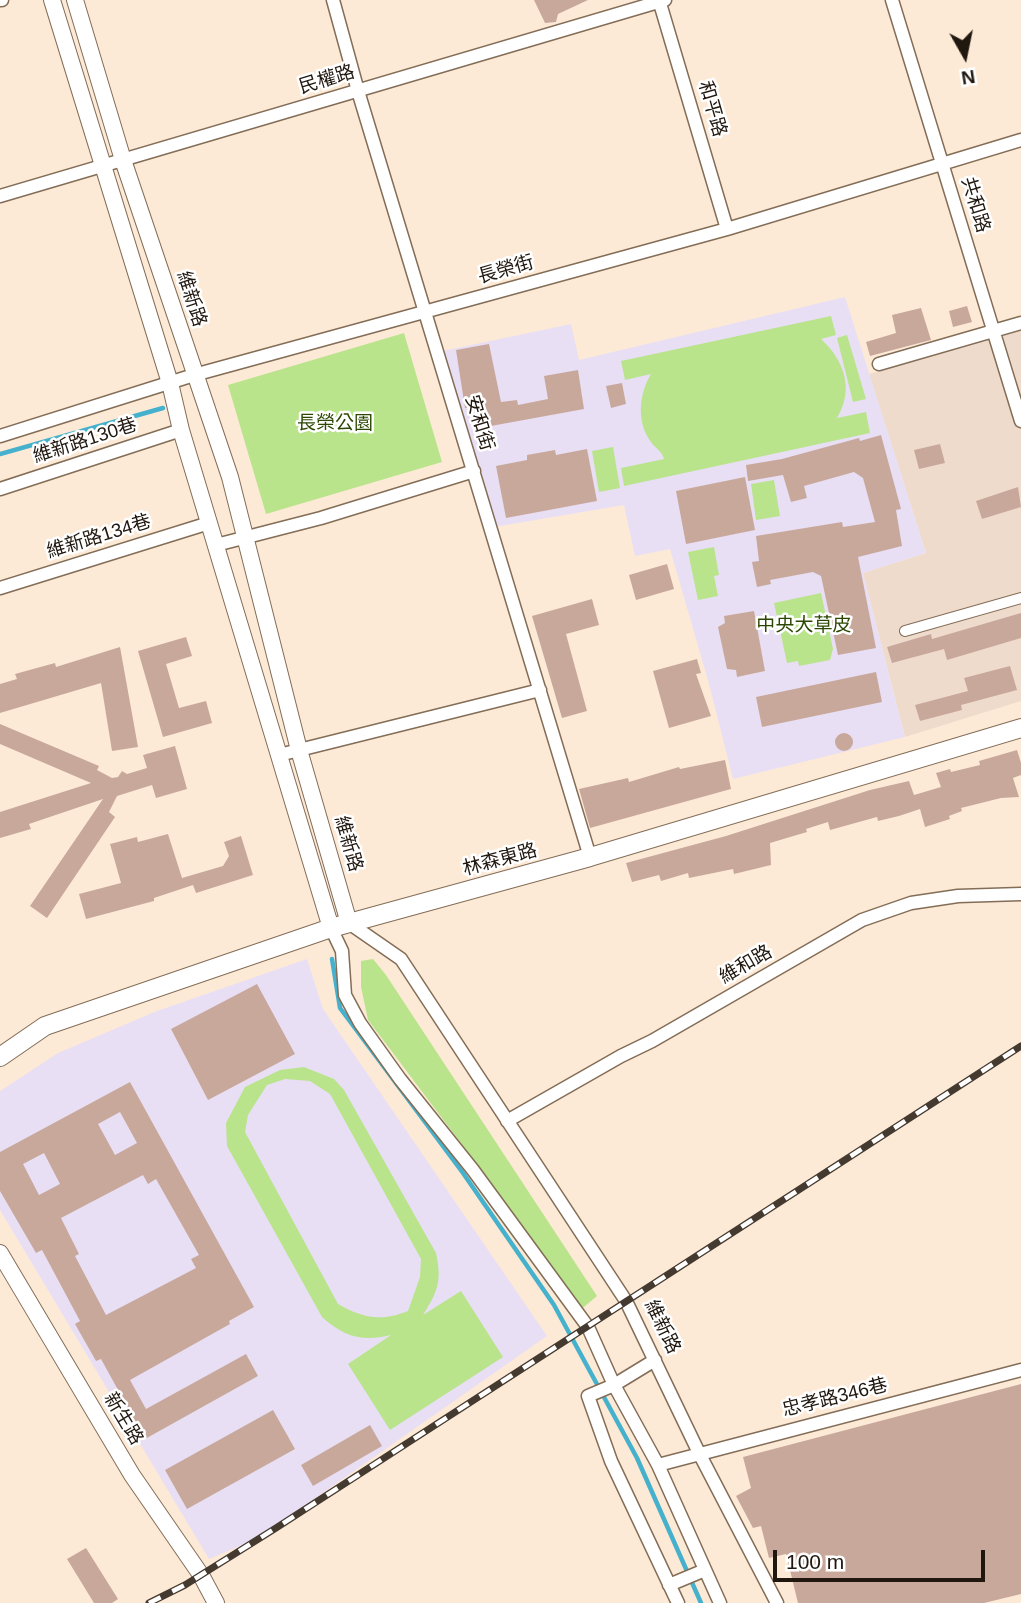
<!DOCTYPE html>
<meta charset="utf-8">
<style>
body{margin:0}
#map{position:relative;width:1021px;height:1603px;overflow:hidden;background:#fdead6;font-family:Helvetica,sans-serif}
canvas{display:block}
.north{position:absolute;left:930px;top:21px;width:70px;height:70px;-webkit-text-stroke:5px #fff;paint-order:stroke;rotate:171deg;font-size:19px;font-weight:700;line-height:28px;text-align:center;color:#20170f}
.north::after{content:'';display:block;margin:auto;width:24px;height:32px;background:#20170f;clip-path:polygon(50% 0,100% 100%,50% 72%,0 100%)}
.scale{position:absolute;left:773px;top:1550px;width:212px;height:32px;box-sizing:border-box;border:4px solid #20170f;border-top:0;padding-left:9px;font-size:21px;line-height:24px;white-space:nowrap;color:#20170f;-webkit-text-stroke:5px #fff;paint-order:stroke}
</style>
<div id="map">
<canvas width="1021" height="1603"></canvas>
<div class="north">N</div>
<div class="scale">100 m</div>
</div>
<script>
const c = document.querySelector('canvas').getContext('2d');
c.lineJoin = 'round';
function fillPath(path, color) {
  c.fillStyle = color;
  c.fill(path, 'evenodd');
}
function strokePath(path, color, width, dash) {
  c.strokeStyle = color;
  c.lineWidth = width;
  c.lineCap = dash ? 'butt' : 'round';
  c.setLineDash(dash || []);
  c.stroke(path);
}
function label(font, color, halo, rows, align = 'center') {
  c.font = font + ' Helvetica,"Noto Sans TC",sans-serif';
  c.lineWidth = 5;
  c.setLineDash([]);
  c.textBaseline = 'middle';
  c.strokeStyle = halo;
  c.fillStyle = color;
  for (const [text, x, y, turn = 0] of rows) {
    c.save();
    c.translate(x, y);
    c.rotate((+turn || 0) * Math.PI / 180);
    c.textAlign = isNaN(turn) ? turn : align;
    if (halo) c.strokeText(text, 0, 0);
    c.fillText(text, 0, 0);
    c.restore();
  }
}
fillPath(new Path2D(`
 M1021 329V701L905 737 863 573 926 553 869 374Z`), '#efdbcc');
fillPath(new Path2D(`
 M845 297 926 553 863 573 905 737 733 779 709 684 670 549 635 556 624 505 494 527 443 351 571 324 579 360Z
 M307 959 323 1009 547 1336 257 1539 209 1559 0 1210V1091L58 1053 157 1011Z`), '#e8dff4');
fillPath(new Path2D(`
 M831 316 836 335 821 339C845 361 854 390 837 418L866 412 870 433 624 486 621 468 664 459C662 451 656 449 651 442 636 422 639 394 651 374L625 380 621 361Z
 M404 333 442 462 266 514 228 385Z
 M847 335 866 399 853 402 837 338Z
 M613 447 620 488 599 492 592 451Z
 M774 480 780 516 756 520 751 484Z
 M714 547 719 575 714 576 718 596 698 600 688 552Z
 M821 593 833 649 830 660 799 666 798 661 787 663 774 603Z
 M373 959 386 975 597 1296 578 1312 497 1191 368 1020 361 987V961Z
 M304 1067 334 1079 344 1090 436 1253C442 1281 438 1291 423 1315L461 1291 503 1357 390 1430 348 1364 391 1335C363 1342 344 1337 322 1317L227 1146 226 1123 245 1087 280 1070ZM285 1079 310 1081 330 1094 421 1259 420 1277 408 1311C380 1322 363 1318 338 1304L245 1132 248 1115 267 1085Z`), '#b9e48c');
strokePath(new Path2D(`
 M0 454 163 408
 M332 959 340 1008 463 1173 554 1305 637 1458 701 1603`), '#46b1cc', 4.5);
fillPath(new Path2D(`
 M534 0H588L558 14 556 22 545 23Z
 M967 306 972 322 953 327 949 311Z
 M921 308 931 340 870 356 866 342 896 333 892 315Z
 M489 344 501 402 517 400 518 405 548 399 544 376 578 370 584 409 480 428 476 406 465 408 456 350Z
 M622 383 626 404 611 408 606 386Z
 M881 435 901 509 896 510 902 546 858 557 876 648 838 655 821 576 813 572 770 580 771 584 757 587 752 562 759 561 756 536 842 522 843 527 875 522 863 478 854 472 804 486 807 498 791 502 783 475 748 481 746 465 782 459 859 438 860 441Z
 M940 444 945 463 919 469 914 450Z
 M587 449 597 501 506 518 496 466 527 460V455L555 450 556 455Z
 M745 477 755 530 686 544 676 491Z
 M1018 487 1021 507 982 519 976 501Z
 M667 564 674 589 636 600 629 575Z
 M592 599 599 625 566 634 587 711 562 718 532 616Z
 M754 611 765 671 737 677 736 670 727 669 718 627 725 623 724 616Z
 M1021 613V638L947 660 944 649 892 663 887 647 931 634 932 639Z
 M186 637 192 656 166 664 179 708 206 701 212 723 163 737 138 651Z
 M120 647 138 747 112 751 101 683 0 713V684L17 679 15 674 55 663 56 667Z
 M697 659 701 673 696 674 711 716 669 728 653 671Z
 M1010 666 1017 690 961 705 962 710 920 721 915 705 968 691 964 678Z
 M876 672 882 702 762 727 756 697Z
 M0 724 99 766 97 770 112 778 118 777 122 771 127 774 147 768 143 755 175 746 187 789 156 798 152 785 117 796 109 812 115 817 47 918 30 906 103 799 29 824 31 829 0 838V812L91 783 0 744Z
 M835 742a9 9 0 1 1 18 0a9 9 0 1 1-18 0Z
 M1017 750 1021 763V775L1013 778 1019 797 1001 798 961 808 962 811 949 816 950 819 925 827 920 809 899 816 878 821 877 817 830 830 828 822 806 829 807 832 770 843 771 865 734 874 733 869 689 878 688 873 661 881 659 875 632 882 626 863 726 836 870 790 909 781 914 795 941 787 936 773 950 769 951 772 980 765 979 761Z
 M725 760 731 789 590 828 579 789 628 778 629 782 679 767 680 769Z
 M168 834 182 878 223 866 229 856 224 842 241 836 253 875 196 893 193 885 154 898V901L86 919 79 894 121 883 110 844 137 837 138 842Z
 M257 984 295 1054 208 1100 171 1029Z
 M130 1082 254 1307 229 1321 230 1324 130 1380 146 1409 246 1354 258 1376 145 1439 101 1359 96 1361 75 1324 80 1321 42 1250 36 1253 0 1191V1152ZM120 1112 137 1143 115 1155 98 1124ZM44 1153 60 1184 39 1195 23 1164ZM143 1175 148 1184 156 1179 199 1255 191 1259 196 1268 106 1315 75 1256 79 1254 61 1218Z
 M1021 1384V1594L984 1603H798L786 1554 769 1558 761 1526 753 1528 736 1496 751 1488 743 1457Z
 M273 1410 295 1449 187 1509 165 1470Z
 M370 1425 382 1446 313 1486 301 1465Z
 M86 1548 118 1599 112 1603H94L67 1559Z`), '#c9a89c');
const pedestrian = new Path2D(`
 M905 631 1021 598`);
const minor = new Path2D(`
 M0 0H2
 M333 0 358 91 590 857
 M659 0 727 229
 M892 0 1021 421
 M0 196 665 0
 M879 364 1021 323
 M0 436 194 375 727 229 1021 140
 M0 489 181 430
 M216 545 321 518 474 471
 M0 588 209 523
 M279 755 540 690
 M349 923 401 959 626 1301 699 1453 777 1603
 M331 928 342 951 345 995 360 1023 400 1079 473 1170 588 1327 614 1385 658 1465 720 1603
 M507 1121 621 1056 652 1041 862 920 911 903 958 896 1021 894
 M655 1360 614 1385 588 1396 611 1461 678 1603
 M658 1465 1021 1370
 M669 1585 705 1570`);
const tertiary = new Path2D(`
 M52 0 170 383 181 430 331 928
 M75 0 123 160 230 477 299 750 349 923
 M0 1253 132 1475 201 1575 216 1603`);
const secondary = new Path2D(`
 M0 1057 45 1026 331 928 590 857 1021 728`);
strokePath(pedestrian, '#836d57', 12);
strokePath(minor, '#836d57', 15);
strokePath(tertiary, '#836d57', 18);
strokePath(secondary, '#836d57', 20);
strokePath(pedestrian, '#fff', 10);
strokePath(minor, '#fff', 12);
strokePath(tertiary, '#fff', 16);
strokePath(secondary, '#fff', 18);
const rail = new Path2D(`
 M149 1603 185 1585 276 1528 1021 1046`);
strokePath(rail, '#453a30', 7);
strokePath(rail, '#fff', 4.5, [13]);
label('19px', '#20170f', '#fff', [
 ["民權路",327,80,-17],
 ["和平路",712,109,74],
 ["共和路",975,205,73],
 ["長榮街",506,270,-16],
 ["維新路",191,299,72],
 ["安和街",479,423,73],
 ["維新路130巷",85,441,-18],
 ["維新路134巷",99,537,-17],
 ["維新路",348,844,74],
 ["林森東路",500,860,-15],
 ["維和路",746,965,-30],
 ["維新路",662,1327,64],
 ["忠孝路346巷",835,1398,-14],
 ["新生路",123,1419,59]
]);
label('19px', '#2c4702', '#fff', [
 ["長榮公園",335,424],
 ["中央大草皮",804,626]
]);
</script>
